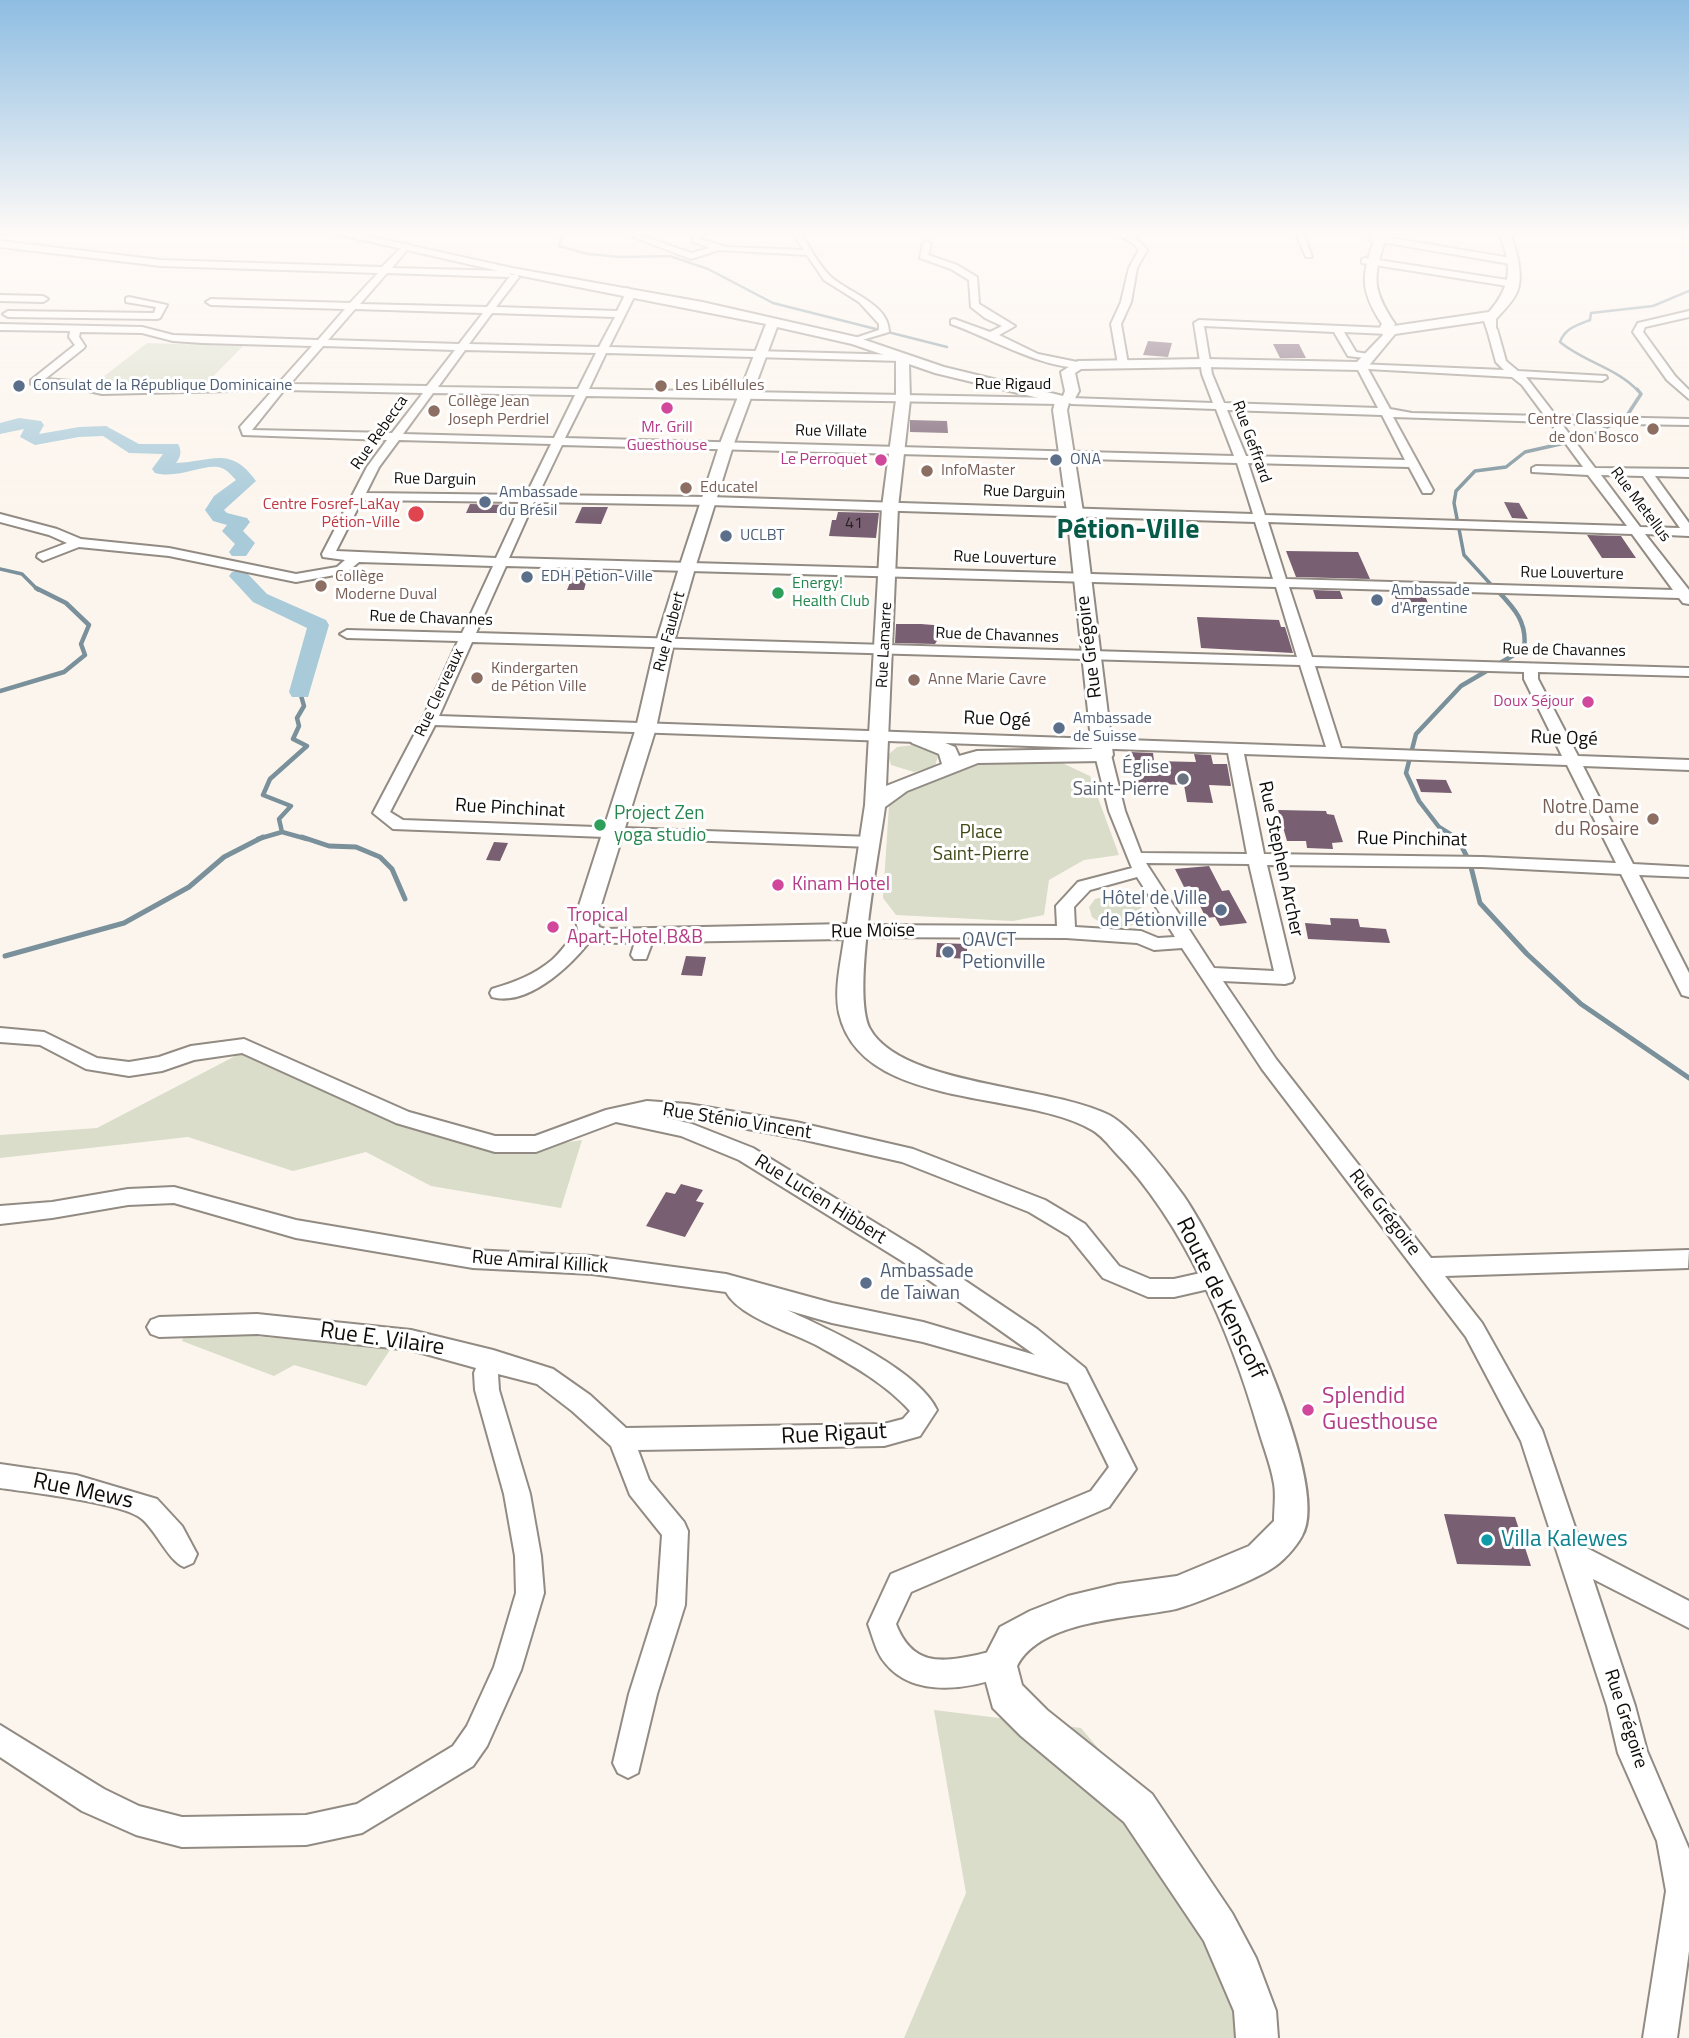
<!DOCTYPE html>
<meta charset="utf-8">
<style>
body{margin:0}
canvas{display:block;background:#fcf5ed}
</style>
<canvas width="1689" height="2038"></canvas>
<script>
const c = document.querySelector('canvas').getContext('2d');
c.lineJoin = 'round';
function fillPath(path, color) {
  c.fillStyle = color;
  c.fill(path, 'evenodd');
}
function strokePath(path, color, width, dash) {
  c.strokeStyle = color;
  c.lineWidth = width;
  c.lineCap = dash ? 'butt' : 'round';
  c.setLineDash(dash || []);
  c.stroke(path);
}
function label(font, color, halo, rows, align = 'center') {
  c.font = font + ' "Titillium Web",sans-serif';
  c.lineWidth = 6;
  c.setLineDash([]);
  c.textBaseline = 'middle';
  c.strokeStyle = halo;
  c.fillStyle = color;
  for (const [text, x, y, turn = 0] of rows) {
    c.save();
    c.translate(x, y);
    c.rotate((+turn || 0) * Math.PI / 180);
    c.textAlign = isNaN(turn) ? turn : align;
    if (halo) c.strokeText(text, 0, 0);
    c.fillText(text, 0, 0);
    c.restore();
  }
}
fillPath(new Path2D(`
 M147 343 243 346 207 383 199 386 105 387 94 384Z
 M913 745H922L938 756 935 766 914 772 891 765 888 755 897 747Z
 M987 761H1058L1090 776 1119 855 1084 860 1049 880 1044 915 1013 921 896 915 883 898 889 805 905 787 930 783 953 774 964 764Z
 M1112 895 1135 900 1143 909 1142 921C1124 931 1108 929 1092 917L1089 907 1095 899Z
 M243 1052 338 1097 443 1138 516 1150 582 1140 561 1208 431 1186 366 1152 293 1171 188 1137 0 1158V1135L97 1128Z
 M186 1331 392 1347 366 1386 294 1365 274 1376 182 1341Z
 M934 1710 1081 1728 1201 1869 1268 1989 1271 2038H904L966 1893Z`), '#d9ddca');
strokePath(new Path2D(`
 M564 232 559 246 588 254 621 257 670 256 708 269 773 303 947 347
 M1682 232 1689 237
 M1638 391C1617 368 1584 362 1560 342 1565 328 1577 325 1590 320L1591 313 1653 306 1689 291`), '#7a919b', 2.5);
strokePath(new Path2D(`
 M0 569 22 574 38 590
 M1496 590 1464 555 1454 503 1456 491 1475 471 1506 467 1525 452 1587 438 1626 417 1641 394 1637 389`), '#7a919b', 3.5);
strokePath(new Path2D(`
 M0 691 64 672 85 655 81 644 89 625 66 603 36 588
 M300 692 304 706 297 718 299 726 293 739 307 746 270 779 263 795 291 806 279 819 282 832 307 839
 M258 839 282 832
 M1458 839 1439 827 1419 801 1406 773 1416 734 1461 686 1524 649C1528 621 1513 607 1495 588`), '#7a919b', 4.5);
strokePath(new Path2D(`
 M302 837 329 846 356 847 380 857 392 869 405 899
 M1457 837 1470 863 1480 903 1527 954 1581 1004 1689 1078
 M5 956 124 923 189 887 224 857 263 837`), '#7a919b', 5);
fillPath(new Path2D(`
 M19 418 41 421 44 425 39 434 79 427 106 426 139 444H178C182 450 181 457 176 463 212 462 230 445 256 481L224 510 227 513 247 518 250 522 243 531 255 543 246 556H232L229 552 235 544 222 531 227 525 213 521 205 510 214 496 236 480C231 475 226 468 218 467 200 465 179 479 155 473L152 469 163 454 129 453 103 436 79 437 35 445 20 437 24 429 0 434V423Z
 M239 570 246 572 267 594 326 620 329 625 308 697H292L289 692 307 628 253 602 229 576 232 572Z`), '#a8cad9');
fillPath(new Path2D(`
 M1148 341 1172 343 1168 357 1143 355Z
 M1273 344H1299L1306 358H1280Z
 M910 420 947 421 948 433 910 432Z
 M1504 502 1519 503 1528 519 1512 518Z
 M470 504 516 505 512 513H466Z
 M582 507H608L601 524 575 523Z
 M838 512 879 513 876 538 829 536 832 520H836Z
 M1587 535 1621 536 1636 558H1602Z
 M1286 551 1358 552 1370 579 1296 577Z
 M573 575H588L584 590H567Z
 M1313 590 1340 591 1343 599H1316Z
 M1393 593H1424L1431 611 1401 609Z
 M1197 617 1279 620 1281 627H1285L1293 653 1201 648Z
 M896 624H921L946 626 935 644 895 643Z
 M1130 752 1153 753 1154 761 1196 762 1194 754 1211 755 1213 764H1227L1231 786 1209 785 1213 803 1187 802 1184 785 1134 783Z
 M1416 779 1446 780 1452 793 1421 792Z
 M1278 810 1326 811 1327 814 1334 815 1343 842 1332 843 1333 849 1307 848 1306 841H1287Z
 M494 842 508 843 500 861 486 860Z
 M1209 866 1222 891 1229 890 1247 923 1220 926 1215 917 1206 918 1190 886 1184 887 1175 869Z
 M1330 918 1358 919 1360 927 1386 929 1390 943 1308 939 1305 923 1331 925Z
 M937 943 967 944V959L936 957Z
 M686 956 706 957 702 976 681 975Z
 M681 1184 703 1190 696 1201 704 1203 685 1237 646 1226 666 1192 675 1194Z
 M1444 1514 1515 1517 1531 1566 1457 1564Z`), '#786072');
const minor = new Path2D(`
 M366 232H379L359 241 355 238Z
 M693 232H701L700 239 727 247 804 250 792 232H800C810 247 818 265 831 277 849 293 889 304 889 332L852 343V339L879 330V324L859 302 824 280 807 255 719 250 691 259 633 237 640 235 691 253 710 248 693 242Z
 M1114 232C1129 232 1138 238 1147 250L1137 268 1131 302 1121 324 1128 364 1123 367 1118 364 1111 324 1121 302 1129 268 1139 250 1134 244Z
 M1295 232H1303L1312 257H1306Z
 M1372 235 1511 258 1515 261 1511 264 1369 240Z
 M0 241 161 260 382 267 406 243 410 246 392 268 507 271 511 275H517L519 277 496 307 617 311 624 297 620 290 628 288 634 297 609 347 902 355 907 358 902 361 606 353 589 389 1060 398 1065 401 1060 404 586 396 565 438 1234 456 1216 409 1071 404 1066 401 1071 398 1213 403 1202 374 1194 323 1199 320 1388 328 1393 331 1388 334 1344 332 1356 352 1374 355V359L1348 356 1334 332 1204 326 1212 374 1224 403 1378 408 1356 366 1357 364 1504 370 1496 362 1487 329 1492 326 1497 329 1506 361 1518 371 1606 376 1607 378 1602 381 1526 377 1556 416 1689 419V425L1561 423 1595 468 1689 469V477L1655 476 1689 523V536L1645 534 1689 590V604L1683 603 1679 598 1289 587 1312 657 1689 668V676L1538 672V679L1578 756 1689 760V770L1583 766 1633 864 1689 867V877L1639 875 1689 973V997L1682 995 1680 991 1621 874 1482 867 1267 865 1294 978 1292 982 1285 984 1223 981 1276 1059 1431 1258 1689 1250 1688 1268 1445 1276 1482 1323 1542 1430 1581 1545 1689 1601V1628L1593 1579 1635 1706 1647 1751 1689 1849V1951L1677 2038H1643L1666 1891 1657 1841 1618 1753 1607 1706 1521 1441 1466 1337 1262 1069 1182 948 1154 950 1137 943 1066 938 859 937 850 931 859 925 1057 926 1056 906 1078 882 1132 868 1109 811 1095 755 1103 750 1111 755 1125 811 1141 853 1247 854 1228 753 435 725 390 812 403 820 871 837 879 842 871 847 393 829 373 813 422 720 458 641 347 638 340 634 347 630 462 633 493 566 359 562 346 573 296 582 169 556 79 547 43 561 37 557 38 554 67 543 49 535 0 522V514L57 529 81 539 169 548 296 574 337 567 345 560 323 557 322 554 367 467 387 440 243 435 240 427 273 390 102 394 71 387 31 384V380L75 345 69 337 70 331 0 330V324L142 327 173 335 318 340 345 309 211 305 206 302 211 299 350 303 378 273 161 266 0 247ZM387 273 507 277 510 276 487 307 360 304ZM355 309 483 313 459 344 328 340ZM492 313 615 317 599 347 469 344ZM80 332 142 333 173 341 202 343 312 346 278 384 102 388 71 381 45 379 84 348 85 346 79 337ZM323 346 455 350 427 386 290 384ZM465 350 596 353 578 389 438 387ZM1368 369 1512 377 1522 385 1545 416 1412 413 1390 409ZM284 390 423 393 392 433 252 430ZM433 393 575 395 554 438 403 434ZM1227 410 1382 415 1405 460 1246 456ZM1393 417 1550 422 1583 467 1536 466 1532 468V472L1588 475 1627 526 1265 515 1248 463 1409 467 1423 493H1431L1433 490ZM399 440 551 444 526 495 366 493 379 467ZM562 445 1237 463 1253 514 709 497 538 495ZM1601 475 1643 476 1680 528 1640 527ZM362 500 522 502 496 558 336 551ZM534 502 709 505 1255 522 1273 579 509 558ZM1268 522 1632 534 1673 590 1286 579ZM506 566 1276 587 1297 657 476 633ZM472 642 1300 665 1326 747 439 716ZM1315 666 1524 672V679L1562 756 1341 748ZM1244 754 1567 765 1616 863 1482 857 1264 854ZM1146 863 1249 864 1274 971 1214 968ZM1137 877 1175 937 1158 938 1141 931 1075 927 1074 907 1090 890Z
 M927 241 931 244 928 255 957 265 977 277 979 304 1015 326 999 335 1038 354 1082 363V367C1047 371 986 336 951 324V320L954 319 990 332 1002 326 985 318 971 307 969 280 951 269 920 258 923 244Z
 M1365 258 1514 281 1519 284 1514 287 1362 263V259Z
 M0 295 43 296 48 299 43 302 0 301Z
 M129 297 167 305 160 318 157 319 8 317 3 314 8 311 154 313 156 307 126 302V298Z
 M1689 311V317L1645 327 1643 332 1675 376 1689 390V399L1667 380 1633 332 1638 323Z
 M588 925 597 931C579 959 530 1008 492 997L490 993 492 989C515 982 534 975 552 960 564 950 575 929 588 925Z
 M646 929 655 935 646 959H634L631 955 637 935Z
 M0 1028 44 1032 97 1058 129 1062 159 1057 191 1046 244 1039 409 1112 495 1136H535L606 1110 647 1101 688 1104 796 1122 913 1149 1045 1200 1085 1224 1119 1266 1150 1279H1174L1214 1270 1222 1272 1225 1279 1222 1286 1174 1297H1148L1103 1278 1069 1236 1029 1212 902 1162 796 1138 688 1118 660 1116 692 1124 753 1148 918 1249 1037 1329 1085 1368 1136 1469 1109 1507 911 1592 896 1624C912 1665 939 1663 977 1655 990 1652 997 1649 1009 1654L1013 1664 1009 1674C972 1689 915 1699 886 1664 876 1653 873 1637 868 1624L891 1574 1091 1491 1109 1467 1068 1383 923 1342 832 1323 787 1310C828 1329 918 1369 937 1410L920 1436 884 1446 638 1450 649 1480 684 1522 688 1531 685 1605 657 1694 638 1773 628 1778 618 1773 613 1763 629 1694 657 1605 662 1535 630 1495 611 1446 572 1411 537 1384 498 1374 499 1390 530 1494 541 1556 544 1593 521 1670 487 1746 473 1766 362 1833 306 1845 182 1847 136 1835 82 1811 0 1757V1725L104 1789 139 1806 182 1817 306 1815 357 1804 453 1746 467 1726 494 1667 516 1593 515 1556 504 1494 475 1390 474 1373 476 1368 411 1350 257 1334 159 1337 151 1334 147 1327 151 1320 159 1317 257 1314 411 1330 493 1350 553 1369 590 1395 626 1428 884 1424 903 1419 910 1411C885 1383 850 1364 818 1346 794 1333 739 1317 726 1292L592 1274 473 1268 296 1238 174 1203 128 1205 52 1218 0 1224V1206L52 1202 128 1189 174 1187 296 1220 473 1250 592 1256 726 1274 832 1303 923 1322 1035 1355 902 1261 739 1160 681 1136 616 1122 536 1152H495L396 1123 242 1053 194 1060 162 1071 129 1076 86 1069 40 1045 0 1042Z
 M0 1464 76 1475 157 1499 182 1526 197 1554 193 1563 184 1567C168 1560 157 1532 142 1519 125 1503 27 1492 0 1488Z`);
const major = new Path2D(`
 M328 232H349L512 268 702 302 856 337 944 367 1063 396 1065 391 1061 372 1078 361 1205 359 1357 362 1383 335 1380 327 1382 324C1357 286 1363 273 1377 232H1388C1374 274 1369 286 1395 324L1394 326 1489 312C1512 286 1513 264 1498 232H1509C1516 248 1524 275 1517 292 1512 303 1503 311 1496 319V332H1488L1484 321 1395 334 1366 369 1361 370 1205 367 1081 369 1075 373 1079 391 1073 402 1069 403 1067 410 1083 512 1113 755 1110 759 1103 761 978 763 907 791 885 807C879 853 851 994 870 1029 902 1086 1049 1085 1109 1115 1131 1126 1168 1174 1183 1195 1219 1246 1335 1483 1302 1536 1296 1547 1282 1563 1271 1569 1254 1580 1195 1604 1176 1609 1130 1619 1041 1619 1017 1666L1022 1685 1047 1710 1152 1794 1232 1913 1256 1958 1276 2011 1278 2038H1236L1234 2011 1204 1941 1124 1822 1021 1736 993 1708 981 1664 1000 1627 1030 1611 1068 1596 1118 1584 1177 1576 1249 1546 1274 1521C1274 1509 1276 1495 1274 1484 1271 1465 1263 1446 1258 1428 1231 1334 1184 1222 1115 1152 1108 1144 1101 1135 1092 1130 1023 1089 861 1111 839 1013 834 989 841 962 844 939L604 943 580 936 575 918 636 728 656 642 679 568 719 446 766 324 512 274ZM777 327 852 344 896 359V400L882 507 865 805 847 924 605 929 599 927 597 918 656 728 674 642 695 568 733 446ZM909 364 935 373 1055 402 1053 410 1067 512 1092 749 977 751 959 756 955 747 926 735H912L909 739 912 743 939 754 942 764 886 786 898 507 910 400Z`);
strokePath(minor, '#918b83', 4);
strokePath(major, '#918b83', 4);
fillPath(minor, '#fff');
fillPath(major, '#fff');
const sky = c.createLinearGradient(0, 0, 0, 518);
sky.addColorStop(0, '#8ebde2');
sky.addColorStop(0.45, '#fefaf7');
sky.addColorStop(1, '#fefaf700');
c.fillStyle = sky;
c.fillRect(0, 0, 1689, 518);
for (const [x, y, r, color] of [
 [19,386,7,"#5c6f8a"],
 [661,386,7,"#8d6e63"],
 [667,408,7,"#d1479c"],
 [434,411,7,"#8d6e63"],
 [1653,429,7,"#8d6e63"],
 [881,460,7,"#d1479c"],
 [1056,460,7,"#5c6f8a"],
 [927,471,7,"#8d6e63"],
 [686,488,7,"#8d6e63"],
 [485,502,7,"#5c6f8a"],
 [416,514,9,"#e0444e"],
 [726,536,7,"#5c6f8a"],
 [527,577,7,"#5c6f8a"],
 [321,586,7,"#8d6e63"],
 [778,593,7,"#2e9e5b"],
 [1377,600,7,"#5c6f8a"],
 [477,678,7,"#8d6e63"],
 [914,680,7,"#8d6e63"],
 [1588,702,7,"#d1479c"],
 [1059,728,7,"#5c6f8a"],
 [1183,779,7,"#6b7280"],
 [1653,819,7,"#8d6e63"],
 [600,825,7,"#2e9e5b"],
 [778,885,7,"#d1479c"],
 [1221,910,7,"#5c6f8a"],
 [553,927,7,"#d1479c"],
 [948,952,7,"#5c6f8a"],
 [866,1283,7,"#5c6f8a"],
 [1308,1410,7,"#d1479c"],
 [1487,1540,7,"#0f9aa8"]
]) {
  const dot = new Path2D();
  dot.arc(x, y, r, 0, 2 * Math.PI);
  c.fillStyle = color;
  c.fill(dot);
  strokePath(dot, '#fff', 2.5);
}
label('16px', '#0f0d0a', '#fff', [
 ["Rue Rigaud",1013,385],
 ["Rue Villate",831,432,1],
 ["Rue Rebecca",380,433,-55],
 ["Rue Geffrard",1251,442,70],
 ["Rue Darguin",435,480,1],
 ["Rue Darguin",1024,493,2],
 ["Rue Metellus",1640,505,53],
 ["Rue Louverture",1005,559,2],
 ["Rue Louverture",1572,574,1],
 ["Rue de Chavannes",431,619,2],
 ["Rue Faubert",670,632,-75],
 ["Rue de Chavannes",997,636,2],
 ["Rue Lamarre",885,645,-87],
 ["Rue de Chavannes",1564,651,1],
 ["Rue Clerveaux",440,693,-65]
]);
label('16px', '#4e5e75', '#fff', [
 ["Consulat de la République Dominicaine",33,386],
 ["ONA",1070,460],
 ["Ambassade",499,493],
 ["du Brésil",499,511],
 ["UCLBT",740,536],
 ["EDH Petion-Ville",541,577],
 ["Ambassade",1391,591],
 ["d'Argentine",1391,609],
 ["Ambassade",1073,719],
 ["de Suisse",1073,737]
], 'left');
label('16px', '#785e54', '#fff', [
 ["Les Libéllules",675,386],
 ["Collège Jean",448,402],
 ["Joseph Perdriel",448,420],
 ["Centre Classique",1639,420,"right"],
 ["de don Bosco",1639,438,"right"],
 ["InfoMaster",941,471],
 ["Educatel",700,488],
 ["Collège",335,577],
 ["Moderne Duval",335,595],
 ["Kindergarten",491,669],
 ["de Pétion Ville",491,687],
 ["Anne Marie Cavre",928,680]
], 'left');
label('16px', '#b23c85', '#fff', [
 ["Mr. Grill",667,428,"center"],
 ["Guesthouse",667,446,"center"],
 ["Le Perroquet",867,460],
 ["Doux Séjour",1574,702]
], 'right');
label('16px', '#be3a42', '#fff', [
 ["Centre Fosref-LaKay",400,505],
 ["Pétion-Ville",400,523]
], 'right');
label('16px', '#292224', null, [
 ["41",854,524]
]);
label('16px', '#27864d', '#fff', [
 ["Energy!",792,584],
 ["Health Club",792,602]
], 'left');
label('19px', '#0f0d0a', '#fff', [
 ["Rue Grégoire",1090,647,-97],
 ["Rue Ogé",997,720,2],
 ["Rue Ogé",1564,739,2],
 ["Rue Pinchinat",510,809,3],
 ["Rue Pinchinat",1412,840,1],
 ["Rue Stephen Archer",1280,859,78],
 ["Rue Moïse",873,932,-1],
 ["Rue Sténio Vincent",737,1122,9],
 ["Rue Lucien Hibbert",820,1200,32],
 ["Rue Grégoire",1384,1213,52],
 ["Rue Amiral Killick",540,1263,4],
 ["Rue Grégoire",1625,1719,72]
]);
label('19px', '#5b616d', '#fff', [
 ["Église",1169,768],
 ["Saint-Pierre",1169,790]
], 'right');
label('19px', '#785e54', '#fff', [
 ["Notre Dame",1639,808],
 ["du Rosaire",1639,830]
], 'right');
label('19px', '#27864d', '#fff', [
 ["Project Zen",614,814],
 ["yoga studio",614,836]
], 'left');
label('19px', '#424917', '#fff', [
 ["Place",981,833],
 ["Saint-Pierre",981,855]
]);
label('19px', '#b23c85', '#fff', [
 ["Kinam Hotel",792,885],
 ["Tropical",567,916],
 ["Apart-Hotel B&B",567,938]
], 'left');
label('19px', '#4e5e75', '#fff', [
 ["Hôtel de Ville",1207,899,"right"],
 ["de Pétionville",1207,921,"right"],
 ["OAVCT",962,941],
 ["Petionville",962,963],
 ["Ambassade",880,1272],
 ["de Taiwan",880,1294]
], 'left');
label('23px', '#0f0d0a', '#fff', [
 ["Route de Kenscoff",1220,1299,64],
 ["Rue E. Vilaire",382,1340,8],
 ["Rue Rigaut",834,1435,-3],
 ["Rue Mews",83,1492,12]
]);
label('23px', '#b23c85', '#fff', [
 ["Splendid",1322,1397],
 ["Guesthouse",1322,1423]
], 'left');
label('23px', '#0d838f', '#fff', [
 ["Villa Kalewes",1501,1540]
], 'left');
label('bold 28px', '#065a47', '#fff', [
 ["Pétion-Ville",1128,531]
]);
</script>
